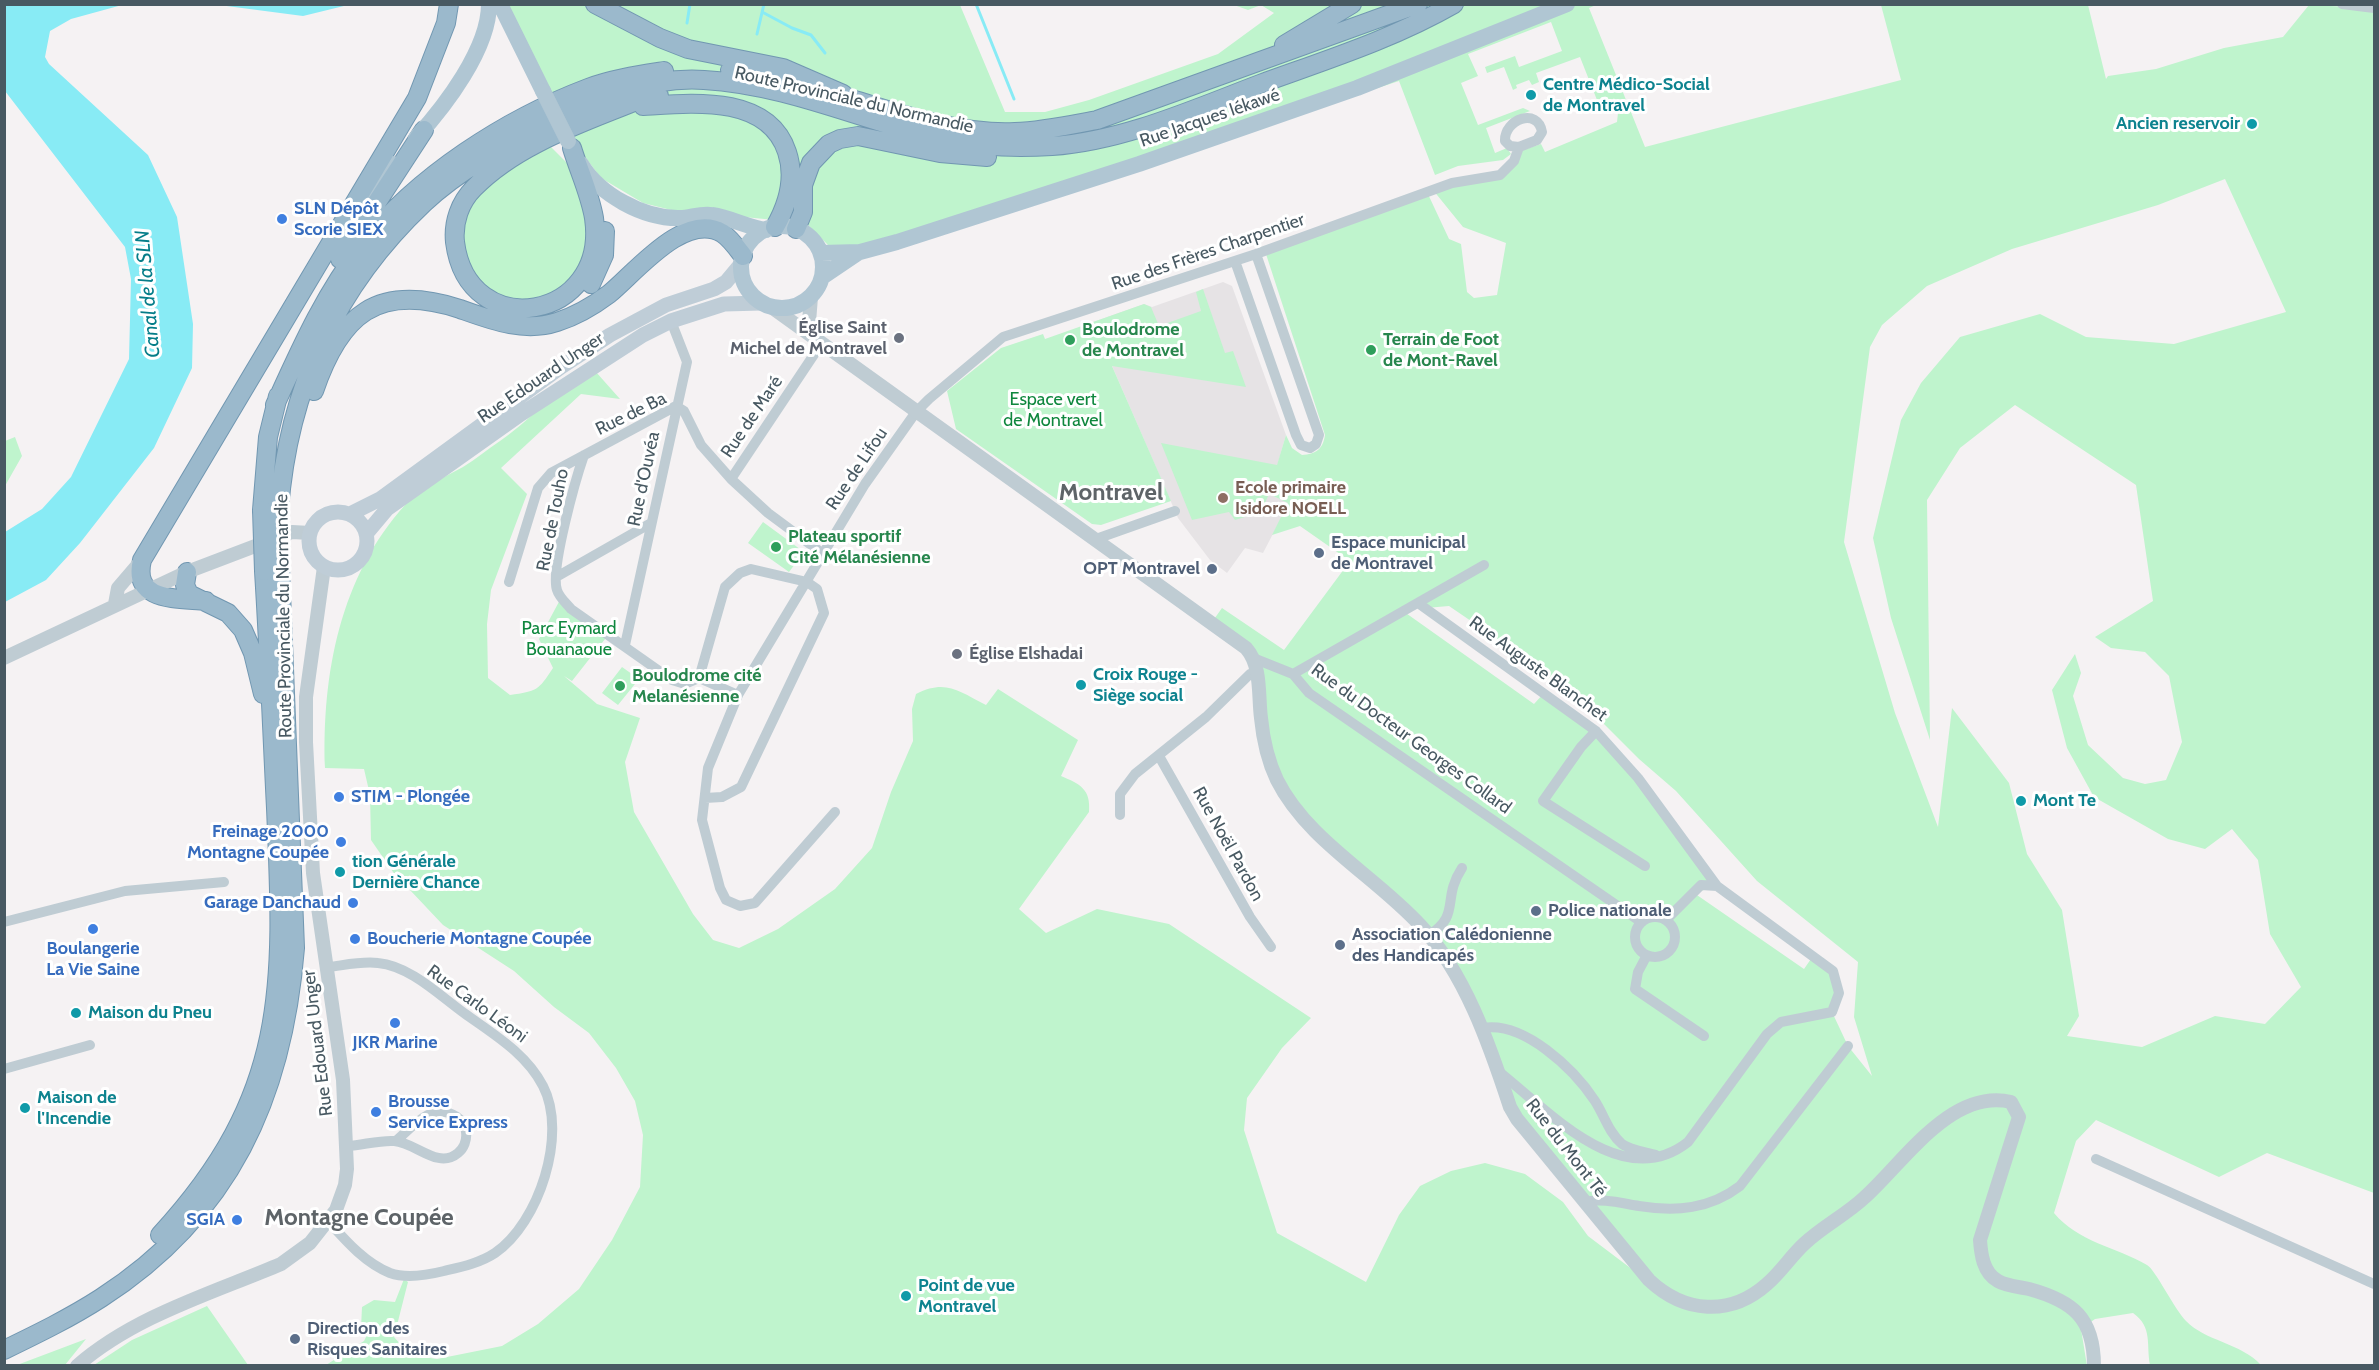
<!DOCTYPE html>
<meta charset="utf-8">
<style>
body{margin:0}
#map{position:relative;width:2379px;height:1370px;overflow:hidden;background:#f5f2f3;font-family:Cabin,sans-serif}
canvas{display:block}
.frame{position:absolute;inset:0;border:6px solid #485962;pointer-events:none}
</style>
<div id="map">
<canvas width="2379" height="1370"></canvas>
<div class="frame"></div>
</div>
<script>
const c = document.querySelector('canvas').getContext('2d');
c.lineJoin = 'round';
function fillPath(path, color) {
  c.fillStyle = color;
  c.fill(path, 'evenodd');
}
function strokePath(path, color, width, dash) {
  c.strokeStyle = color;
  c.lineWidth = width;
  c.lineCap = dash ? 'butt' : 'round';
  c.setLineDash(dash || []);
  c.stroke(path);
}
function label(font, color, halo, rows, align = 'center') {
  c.font = font + ' Cabin,sans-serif';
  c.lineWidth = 6;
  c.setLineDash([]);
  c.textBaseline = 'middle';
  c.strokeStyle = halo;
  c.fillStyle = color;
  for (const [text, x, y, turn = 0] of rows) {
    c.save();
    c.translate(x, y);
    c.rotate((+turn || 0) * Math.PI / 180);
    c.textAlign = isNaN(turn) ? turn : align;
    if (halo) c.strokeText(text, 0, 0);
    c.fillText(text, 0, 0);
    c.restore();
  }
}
fillPath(new Path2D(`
 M1223 282 1232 286 1286 435 1269 494 1289 503 1263 553 1245 548 1227 573 1210 560 1178 518 1093 322 1144 304 1152 307Z`), '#e6e3e5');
fillPath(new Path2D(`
 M508 5H960L1005 112H1045L1089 100 1218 54 1274 13 1261 5 1248 10 1234 5H1596L1589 8 1645 147 1901 80 1881 5H2088L2106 79 2108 76 2156 69 2224 48 2283 37 2309 5 2374 8V1193L2267 1153 2219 1177 2096 1120 2076 1141 2054 1213C2078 1242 2116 1247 2147 1265 2155 1269 2175 1310 2186 1321 2205 1341 2241 1343 2261 1365H2150C2146 1345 2153 1327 2133 1313L2095 1319 2081 1329 2087 1366 326 1365 364 1341 368 1333 361 1328 362 1307 374 1300 395 1302 404 1279 408 1282 394 1337 410 1355 437 1359 502 1346 538 1324 579 1289 612 1240 640 1187 643 1135 635 1101 616 1068 589 1033 554 1007 514 971 443 925 393 872 371 840 370 795 364 769 325 768C322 674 340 576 406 504 422 487 443 478 463 467 476 459 488 449 500 441 518 429 533 413 550 400 564 389 581 381 596 372L620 399 581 394 501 468 527 494 491 590 487 624 488 678 510 695C537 691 538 691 553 668L539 639 561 598 609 634 572 681 564 676 597 704 640 718 625 762 634 812 693 914 713 940 739 948 778 929 835 889 872 848 891 792 913 741 912 709 916 694C946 679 958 691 986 705L998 689 1078 740 1061 776C1080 784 1091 789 1089 812L1019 909 1046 933 1097 909 1169 924 1311 1018 1282 1048 1247 1098 1244 1130 1277 1233 1366 1282 1399 1215 1420 1186 1451 1171 1485 1163 1525 1174 1563 1202 1588 1236 1641 1276 1529 1135 1440 953 1318 832 1277 780 1256 665 1212 622 1222 608 1284 650 1350 561 1300 526 1272 535 1288 503 1269 494 1261 512 1235 520 1229 512 1192 520 1161 443 1277 465 1286 435 1292 448 1302 455C1316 454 1323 449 1325 435L1265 251 1427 192 1449 239 1461 244 1467 292 1474 298 1497 295 1506 243 1463 227 1433 190 1500 175 1517 152 1541 144 1545 152 1617 122 1618 113 1607 97 1597 100 1580 57 1536 73 1539 82 1532 85 1529 80 1516 85 1517 88 1513 90 1504 67 1487 73 1485 67 1515 56 1519 67 1562 51 1551 22 1468 54 1478 76 1461 83 1478 125 1523 108 1530 111 1486 128 1495 153 1507 148 1511 154 1503 160 1458 166 1435 175 1399 81 846 263 806 223 671 210 643 203 601 178 579 149ZM2225 179 2286 312 2174 344 2086 337 2040 314 1960 337 1921 383 1901 420 1873 538 1891 618 1930 740 1927 500 1960 448 2015 405 2136 485 2153 601 2095 637 2111 648 2145 652 2169 676 2182 742 2166 780 2145 784 2123 778 2088 745 2073 696 2081 673 2075 654 2052 690 2067 748 2094 797 2168 839 2205 849 2232 829 2258 860 2270 934 2301 987 2265 1024 2215 1016 2142 1047 2067 1036 2079 1016 2062 910 2027 854 2009 783 1952 708 1938 827 1895 713 1844 542 1870 347 1882 325 1927 286 2012 249 2158 205ZM1418 603 1426 608 1449 606 1512 649 1601 721 1639 759 1676 791 1757 881 1858 962 1854 1017 1872 1076 1848 1046 1832 1012C1842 983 1837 975 1813 956L1804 969 1694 893 1717 886 1596 731 1544 693 1534 704 1403 611Z
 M545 141 581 177 594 234 571 292 502 306 463 269 460 207Z
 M1203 289 1225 353 1233 351 1246 387 1112 366 1171 501 1101 525 1092 524 956 429 947 391 1001 348 1043 334 1045 339 1144 304 1151 307 1159 326 1201 311 1196 292Z
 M15 437 22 456 5 486V441Z
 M763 522 804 552 789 572 748 543Z
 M622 667 639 679 618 705 602 693Z
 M207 1306 248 1365H94L132 1340Z
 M86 1339 65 1365H17Z`), '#bff4cd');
fillPath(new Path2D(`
 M5 4 122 5 71 19 50 31 45 57 49 64 148 155 177 217 193 324 192 368 154 448 80 543 46 580 5 602V532L42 509 71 477 129 359 131 279 125 247 5 91Z
 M219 5H348L303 16Z`), '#88ebf5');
strokePath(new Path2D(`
 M976 4 1014 99
 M764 13 792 28 811 35 825 53
 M687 23 690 4
 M757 34 764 4`), '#88ebf5', 3);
const trunk = new Path2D(`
 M595 4 660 38 688 49 783 68 843 94
 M1284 45 1352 4
 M730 70 757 73 791 82
 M830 93C890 109 951 135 1015 132 1043 131 1070 125 1097 120L1418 4
 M643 106C691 103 768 94 787 152 796 179 788 204 775 227
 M572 148C579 171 590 194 594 218 609 321 468 345 455 242 453 222 460 202 474 188 519 142 589 121 646 97L659 96
 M796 229 803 212V185L811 163 829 144 840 139 858 136 940 153 987 157
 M340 259 424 130
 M591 284 604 255 605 231
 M314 391C340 315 377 282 460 309 491 320 524 333 557 322 576 316 593 306 609 294 635 273 684 211 722 233 730 238 737 248 743 256
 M275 405C300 350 325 293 363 245 417 176 506 119 588 88 612 79 639 75 664 71
 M262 510 268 437 278 396
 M279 510C288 390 336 286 424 203 459 170 503 147 546 125 594 100 649 76 704 80 790 85 867 123 950 141 983 147 1018 148 1052 146 1123 141 1194 109 1260 84 1326 60 1393 39 1454 4
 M187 572 185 585 189 594 228 613 243 630 253 653 263 694
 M206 601C176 598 132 602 142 560L417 98 446 23 449 4
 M160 1235C289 1095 284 987 276 808 272 729 269 650 264 571
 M4 1350C37 1334 70 1318 101 1298 230 1215 283 1097 295 948L280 567`);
strokePath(trunk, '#7197b1', 20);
strokePath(new Path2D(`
 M2342 4 2374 8
 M1235 261 1296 435 1301 445 1310 448 1316 444 1319 435 1256 254
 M584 455C576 478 550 569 557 590 559 597 566 603 571 609L672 680 685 684 699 678 738 695
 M731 479 821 344
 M1096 539 1175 511
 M558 576 651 523
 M509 582 538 488 551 473 676 406 684 411 701 445 731 479 768 513 822 553
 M1418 603 1596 731 1638 778 1717 886 1833 971 1839 993 1832 1012 1781 1022 1767 1034 1688 1142C1622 1194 1549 1111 1498 1071
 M625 645 687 362 671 321
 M1253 658 1293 674 1309 693 1641 922
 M1293 674 1484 565
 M699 678 725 587 740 573 751 569 807 582 817 589 824 613 741 787 722 797 705 798
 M1596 731 1581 747 1543 801 1645 866
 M1159 756 1250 917 1271 947
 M835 812 755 903 740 906 726 900 720 888 702 820 708 768 738 695 865 484 916 412 929 399 1003 337 1256 254 1452 183 1500 175 1514 161 1519 147 1537 140 1542 132C1538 107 1504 119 1505 141L1510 146 1519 147
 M1120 815V794L1135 774 1206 717 1250 674 1257 673
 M1635 937a20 20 0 1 1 40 0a20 20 0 1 1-40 0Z
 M1666 920 1701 885 1717 886
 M4 922 125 891 224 882
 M1428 936C1462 914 1441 900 1462 868
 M1647 955 1638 972 1635 989 1704 1036
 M1483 1028C1524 1021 1574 1069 1595 1101 1604 1115 1609 1133 1622 1144 1630 1150 1646 1152 1656 1155
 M4 1069 90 1045
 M348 1146C363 1145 380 1140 394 1141 415 1142 438 1170 458 1153 464 1148 467 1140 466 1132 466 1127 462 1120 457 1117 433 1101 414 1125 396 1141
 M2096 1159 2374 1284
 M1584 1202C1603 1198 1620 1203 1639 1206 1676 1212 1710 1209 1740 1186L1848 1046
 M328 1221C346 1241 365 1263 390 1273 407 1279 428 1275 444 1271 461 1267 480 1263 495 1253 539 1223 568 1134 543 1086 526 1053 493 1034 464 1013 439 995 410 966 378 963 362 961 345 965 329 967`), '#bfccd3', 10);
strokePath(new Path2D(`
 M811 297 809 322 812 335
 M770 306 1246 648C1262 666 1258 696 1261 718 1263 739 1268 761 1277 780 1307 840 1375 876 1420 925 1465 973 1490 1046 1510 1107L1517 1119 1649 1280C1684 1313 1730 1317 1767 1284 1781 1272 1791 1256 1804 1244 1823 1226 1846 1215 1865 1197 1903 1163 1951 1088 2011 1102L2019 1117 1980 1240C1981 1254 1983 1273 1998 1281 2006 1286 2020 1287 2029 1289 2073 1301 2094 1318 2094 1366
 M115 604 118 588 142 560
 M4 658 187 572 292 532 310 533
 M77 1366C134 1316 213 1293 281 1264L310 1243 336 1210 345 1185 347 1169 343 1080 313 873 306 742V697L324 567`), '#bfccd3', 14);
strokePath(new Path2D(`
 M309 541a29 29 0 1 1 58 0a29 29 0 1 1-58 0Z
 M350 514 380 499 561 367 610 335 666 305 714 289 726 282 741 264
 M366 534 387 509 521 414 643 335 671 321 724 304 762 303`), '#bfcdd7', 15);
strokePath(new Path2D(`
 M500 4 543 91
 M416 138C445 106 489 49 489 4
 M581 164C599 194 643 219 680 218 690 218 701 213 712 215 731 218 747 227 766 230
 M359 208 393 164
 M741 267a41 41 0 1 1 82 0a41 41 0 1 1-82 0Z
 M821 253 860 252 897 242 1139 164 1357 88 1567 4
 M822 277 859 252`), '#b0c6d3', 16);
strokePath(trunk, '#9bb9cc', 18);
const trunkBridge = new Path2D(`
 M262 510 264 571
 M279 510 280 567`);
strokePath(trunkBridge, '#7197b1', 20, []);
strokePath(new Path2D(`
 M543 91 568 141`), '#b0c6d3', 16);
strokePath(trunkBridge, '#9bb9cc', 18);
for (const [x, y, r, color] of [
 [1531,95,6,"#0f9aa8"],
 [2252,124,6,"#0f9aa8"],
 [282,219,6,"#3f7fe0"],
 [899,338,6,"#6b7280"],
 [1070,340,6,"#2e9e5b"],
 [1371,350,6,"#2e9e5b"],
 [1223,498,6,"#8d6e63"],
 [776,547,6,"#2e9e5b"],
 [1319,553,6,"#5c6f8a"],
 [1212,569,6,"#5c6f8a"],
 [957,654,6,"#6b7280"],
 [1081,685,6,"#0f9aa8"],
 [620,686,6,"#2e9e5b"],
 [339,797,6,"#3f7fe0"],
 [2021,801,6,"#0f9aa8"],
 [341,842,6,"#3f7fe0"],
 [340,872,6,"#0f9aa8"],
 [353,903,6,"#3f7fe0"],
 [1536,911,6,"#5c6f8a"],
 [93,929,6,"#3f7fe0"],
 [355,939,6,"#3f7fe0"],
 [1340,945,6,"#5c6f8a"],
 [76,1013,6,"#0f9aa8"],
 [395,1023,6,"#3f7fe0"],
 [25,1108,6,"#0f9aa8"],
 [376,1112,6,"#3f7fe0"],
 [237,1220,6,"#3f7fe0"],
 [906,1296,6,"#0f9aa8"],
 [295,1339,6,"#5c6f8a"]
]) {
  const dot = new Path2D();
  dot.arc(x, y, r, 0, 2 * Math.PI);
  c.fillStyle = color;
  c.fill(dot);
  strokePath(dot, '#fff', 2);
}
label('bold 18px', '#0d838f', '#fff', [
 ["Centre Médico-Social",1543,85],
 ["de Montravel",1543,106],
 ["Ancien reservoir",2240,124,"right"],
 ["Croix Rouge -",1093,675],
 ["Siège social",1093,696],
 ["Mont Te",2033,801],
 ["tion Générale",352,862],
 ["Dernière Chance",352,883],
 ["Maison du Pneu",88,1013],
 ["Maison de",37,1098],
 ["l'Incendie",37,1119],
 ["Point de vue",918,1286],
 ["Montravel",918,1307]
], 'left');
label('18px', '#485962', '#fff', [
 ["Route Provinciale du Normandie",854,100,13],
 ["Rue Jacques Iékawé",1210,118,-19],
 ["Rue des Frères Charpentier",1208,252,-19],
 ["Rue Edouard Unger",541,378,-34],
 ["Rue de Ba",631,414,-26],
 ["Rue de Maré",752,417,-56],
 ["Rue de Lifou",857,469,-56],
 ["Rue d'Ouvéa",644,479,-78],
 ["Rue de Touho",553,520,-79],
 ["Route Provinciale du Normandie",284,616,-91],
 ["Rue Auguste Blanchet",1538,669,36],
 ["Rue du Docteur Georges Collard",1411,739,36],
 ["Rue Noël Pardon",1228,844,61],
 ["Rue Carlo Léoni",477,1004,36],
 ["Rue Edouard Unger",318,1043,-97],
 ["Rue du Mont Té",1566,1148,52]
]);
label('bold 18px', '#366cbe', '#fff', [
 ["SLN Dépôt",294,209],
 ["Scorie SIEX",294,230],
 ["STIM - Plongée",351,797],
 ["Freinage 2000",329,832,"right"],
 ["Montagne Coupée",329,853,"right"],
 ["Garage Danchaud",341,903,"right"],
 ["Boucherie Montagne Coupée",367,939],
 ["Boulangerie",93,949,"center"],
 ["La Vie Saine",93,970,"center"],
 ["JKR Marine",395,1043,"center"],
 ["Brousse",388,1102],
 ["Service Express",388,1123],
 ["SGIA",225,1220,"right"]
], 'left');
label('bold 18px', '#5b616d', '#fff', [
 ["Église Saint",887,328],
 ["Michel de Montravel",887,349],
 ["Église Elshadai",969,654,"left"]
], 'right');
label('bold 18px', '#27864d', '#fff', [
 ["Boulodrome",1082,330],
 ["de Montravel",1082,351],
 ["Terrain de Foot",1383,340],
 ["de Mont-Ravel",1383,361],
 ["Plateau sportif",788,537],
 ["Cité Mélanésienne",788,558],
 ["Boulodrome cité",632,676],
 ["Melanésienne",632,697]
], 'left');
label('18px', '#0f873e', '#fff', [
 ["Espace vert",1053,400],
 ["de Montravel",1053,421],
 ["Parc Eymard",569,629],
 ["Bouanaoue",569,650]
]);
label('bold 18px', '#785e54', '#fff', [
 ["Ecole primaire",1235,488],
 ["Isidore NOELL",1235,509]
], 'left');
label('bold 18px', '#4e5e75', '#fff', [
 ["Espace municipal",1331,543],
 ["de Montravel",1331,564],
 ["OPT Montravel",1200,569,"right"],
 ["Police nationale",1548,911],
 ["Association Calédonienne",1352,935],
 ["des Handicapés",1352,956],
 ["Direction des",307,1329],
 ["Risques Sanitaires",307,1350]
], 'left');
label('italic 20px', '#057d89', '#fff', [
 ["Canal de la SLN",148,294,-95]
]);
label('bold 24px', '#5e6468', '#fff', [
 ["Montravel",1111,493],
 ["Montagne Coupée",359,1218]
]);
</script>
